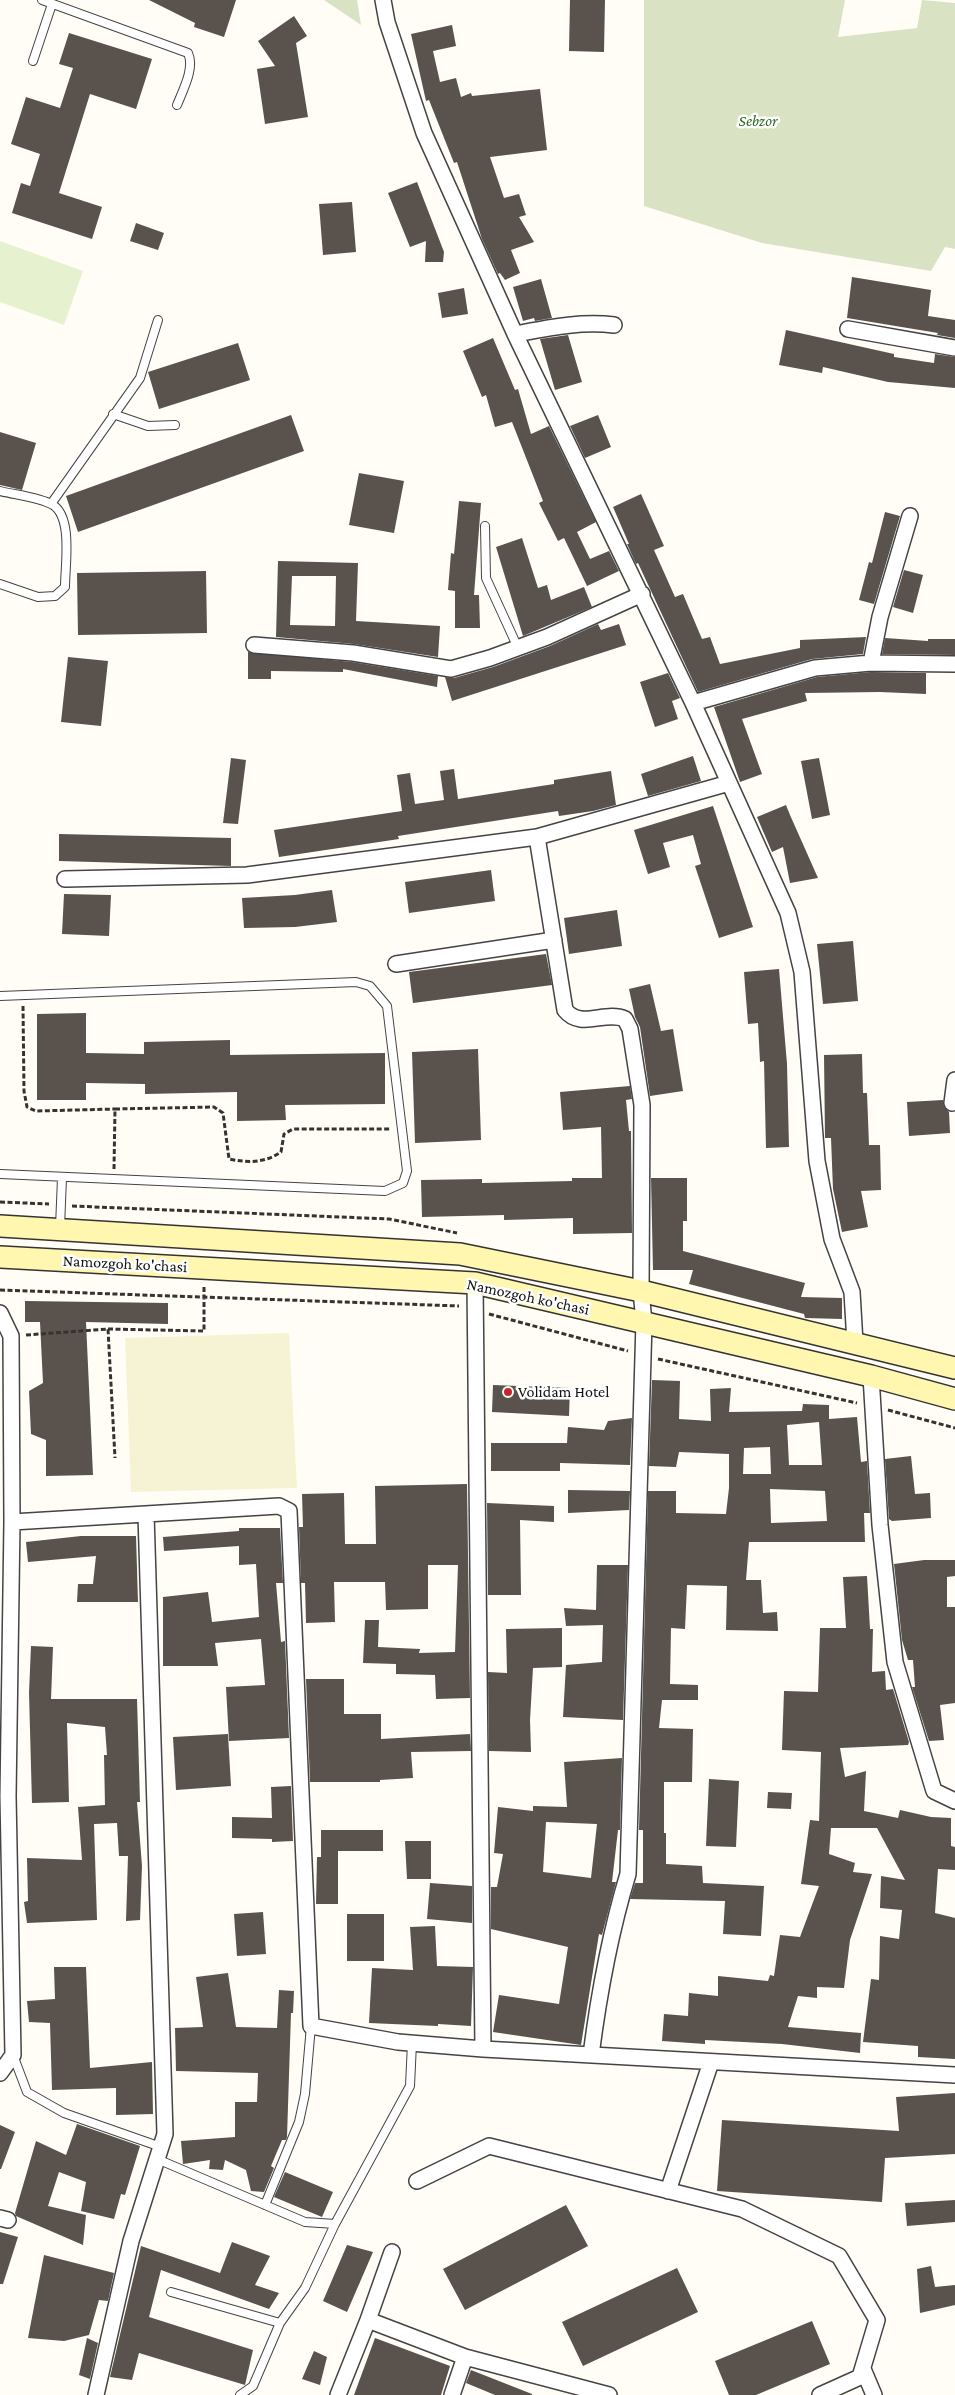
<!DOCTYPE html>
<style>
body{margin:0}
canvas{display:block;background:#fffdf5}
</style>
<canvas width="955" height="2395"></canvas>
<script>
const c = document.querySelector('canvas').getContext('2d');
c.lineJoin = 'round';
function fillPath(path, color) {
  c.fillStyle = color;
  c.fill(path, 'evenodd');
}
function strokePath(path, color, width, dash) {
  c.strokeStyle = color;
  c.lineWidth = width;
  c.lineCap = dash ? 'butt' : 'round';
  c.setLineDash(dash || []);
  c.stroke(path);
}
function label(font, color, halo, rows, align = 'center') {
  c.font = font + ' "Crimson Pro",serif';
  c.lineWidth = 5;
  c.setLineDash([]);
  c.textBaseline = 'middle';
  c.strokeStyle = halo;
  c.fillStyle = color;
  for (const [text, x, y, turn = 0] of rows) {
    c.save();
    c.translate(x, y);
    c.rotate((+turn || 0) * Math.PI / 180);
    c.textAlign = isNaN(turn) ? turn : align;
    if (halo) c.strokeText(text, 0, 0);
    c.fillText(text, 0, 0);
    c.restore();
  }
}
fillPath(new Path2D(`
 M289 1333 297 1488 131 1492 125 1338Z`), '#f6f3d4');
fillPath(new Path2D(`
 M324 0H357L361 25Z
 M644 0H845L838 37 917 28 922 0 955 3V249L945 247 931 271 762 243 644 206Z`), '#d9e3c4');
fillPath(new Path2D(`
 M0 241 83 271 64 325 0 302Z`), '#e6f2cf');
fillPath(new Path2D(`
 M149 0H236L224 37 194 27 195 23Z
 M570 0H605L604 52 569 51Z
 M294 16 307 36 296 43 308 117 265 124 257 69 275 66 258 41Z
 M452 25 456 46 433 51 440 82 456 78 461 97 471 93 472 96 540 89 547 150 490 157 504 198 519 194 526 215 519 217 534 242 511 250 520 273 505 280 500 273 498 274 482 239 457 162 454 163 429 100 426 101 411 34Z
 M69 33 152 59 136 109 90 94 59 193 102 207 92 239 12 213 21 183 30 186 40 154 11 144 26 97 60 108 73 68 59 64Z
 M417 182 444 252 443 262H425L426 241 410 247 388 193Z
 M352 202 356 252 323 255 319 204Z
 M136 223 164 233 158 250 130 241Z
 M852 277 931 290 928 316 955 320V338L937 335 938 333 847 318Z
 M541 279 552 318 535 321 534 318 523 321 513 287Z
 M464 288 468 314 442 318 438 293Z
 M786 330 894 354V357L934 363 935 354 955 357V388L888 382 823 367 822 373 779 365Z
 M568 335 582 382 555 390 540 339Z
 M493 338 515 390 518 389 531 434 549 426 596 522 577 532 590 559 609 551 619 571 587 586 564 538 558 541 539 503 543 501 512 422 495 427 486 395 482 397 463 351Z
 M238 343 250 380 159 409 148 372Z
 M291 415 304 451 78 532 66 496Z
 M598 415 611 447 585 458 570 426Z
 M0 432 36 443 22 490 0 485Z
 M359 473 404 481 394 533 349 525Z
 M641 494 664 546 654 550 675 597 683 594 702 639 710 637 720 664 800 648V640L866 637 863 654 812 659 698 692 638 563 636 564 627 544H629L613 507Z
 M459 501 481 503 474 595H479L480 628H455V591L448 590 451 553 454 554Z
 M885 512 900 516 874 604 859 600 869 562 872 563Z
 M522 538 538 588 547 585 551 600 584 587 592 607 523 636 496 547Z
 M278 561 358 563 356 621 440 626 438 657 354 644 276 637ZM292 576H336L335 626 290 625Z
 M904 570 923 575 913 613 893 607Z
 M206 571 207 633 78 635 77 573Z
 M598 624 601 630 619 624 626 645 452 701 445 677 454 678 493 667 550 646Z
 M885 638 928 641V639H955V655L882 654Z
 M248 652 352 662 438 676 437 687 343 669V672L271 671V679H248Z
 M68 657 108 661 101 726 61 722Z
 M871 672 926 673V694L880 692 805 693 807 701 742 719 762 774 740 782 714 707 817 677Z
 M668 673 680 698 672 701 678 719 655 727 640 682Z
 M693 756 701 781 648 796 641 774Z
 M231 758 246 760 238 824 223 823Z
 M819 758 830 815 812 819 801 761Z
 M454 769 458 799 554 784V780L611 771 616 805 593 811 559 816 558 811 398 836 399 839 279 857 274 830 402 811 397 775 410 773 415 804 444 800 440 771Z
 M786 805 790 815 818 878 790 883 783 847 772 852 757 817Z
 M713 806 753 927 719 938 695 866 701 864 693 835 663 843 670 867 648 874 634 830Z
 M59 834 231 838V866L59 861Z
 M491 870 495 901 409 913 405 882Z
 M332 890 337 922 295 927 244 928 242 898 295 895Z
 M64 894 111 895 109 936 62 934Z
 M617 910 622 946 569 954 564 918Z
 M853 941 858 1001 823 1004 817 944Z
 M546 954 552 985 413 1003 409 972Z
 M779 969 787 1064 789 1147 766 1148 764 1061 760 1062 758 1023 748 1024 744 972Z
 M650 984 661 1031 673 1029 683 1091 650 1096 640 1027 635 1017 629 989Z
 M86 1013V1053L144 1054V1042L230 1040V1055L385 1053V1104L285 1105 286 1120 237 1121V1092L145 1094V1084L86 1083V1100H37V1014Z
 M478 1049 481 1140 415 1143 412 1052Z
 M862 1054 863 1093H867L869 1145H880L881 1190 861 1191 868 1227 842 1232 833 1189 831 1138H825L824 1055Z
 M630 1086 632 1099 626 1100 629 1131H631L632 1233 573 1234V1218L504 1220V1215L422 1217 421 1180 482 1179V1183L572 1181V1178H602L601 1127 563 1130 560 1092Z
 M943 1100 944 1107 949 1112 950 1133 909 1136 907 1102Z
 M651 1178H687V1221H683V1251L805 1283 801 1297 842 1298V1319L805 1318 804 1314 689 1284 693 1270H653Z
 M25 1301 168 1303V1324L86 1322 93 1475 46 1476V1440L31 1434 29 1391 43 1383 40 1322H25Z
 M652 1380 680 1381 679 1419 711 1421 710 1389 731 1388 729 1412 802 1411 803 1404 829 1405V1419L857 1417 861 1462 867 1461 870 1513H864L865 1542H749L746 1580H761L763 1613 777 1612 778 1631 726 1630 727 1586 687 1585 685 1629 671 1628 670 1684 698 1685V1700H662L659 1728 693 1729 692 1782H664V1833H666V1864L702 1866 703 1883 764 1886 761 1936 723 1934 725 1901 630 1899 635 1883H643V1830H639L648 1491H676V1513L726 1514 729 1488V1454L679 1452 676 1467 649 1466ZM819 1422 822 1465H789L787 1425ZM770 1447 771 1474H743L744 1448ZM770 1489 825 1491 827 1521 771 1523Z
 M493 1385 570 1388 569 1416 492 1412Z
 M632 1418 630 1465 560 1463V1471H491V1443H567L568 1427 604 1430 608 1421Z
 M911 1456 915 1494 930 1493 931 1518 892 1521 889 1519 885 1459Z
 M467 1484 470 1698 436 1699 435 1675 396 1674V1664L363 1663 365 1620H379L378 1647 420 1649 419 1653 455 1652 458 1565H428V1609L386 1610 385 1582H334L335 1622 306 1623 305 1583H301L299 1527H303L302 1494 344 1493 345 1544H376L375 1486Z
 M568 1490 630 1491 629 1510 568 1513Z
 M487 1503 554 1506V1522L520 1520 521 1595H488Z
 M239 1528H280L283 1583H276L281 1642 285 1641 289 1738 229 1741 226 1687 265 1685 261 1639 215 1643 218 1666H163V1597L208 1592 212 1622 259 1617 256 1564 239 1565V1546L164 1551 163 1537 239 1531Z
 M81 1536H136L138 1602H77L78 1584H93L96 1556 28 1562 26 1542Z
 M924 1560H955V1576L947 1577V1607H955V1703L940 1705 944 1740 929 1741 912 1687H915L913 1660H908L902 1640 894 1564Z
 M597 1565H628L623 1720 563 1717 566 1665 602 1662 603 1625 566 1626 564 1608 596 1610Z
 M867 1576 870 1629H873L872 1672 885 1671 886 1690 893 1689 909 1742 908 1745 840 1748 845 1777 866 1771 864 1811 898 1818 900 1810 931 1817 951 1818V1846L955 1847V1870L938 1869 935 1913 955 1918V2059L918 2057V2046L863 2042 871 1979 879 1980 880 1936 899 1939 902 1910 880 1908 881 1876 905 1880 877 1828H831L829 1854 855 1863 853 1872 872 1874 850 1940 844 1988 817 1987V1998L798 1996 788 2027 861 2033 860 2053 782 2044 705 2040V2044L662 2041 664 2014 688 2016 689 1993 718 1996V1976L768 1981 770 1975 774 1976 780 1935 800 1937 819 1886 801 1884 810 1820 819 1821 821 1752 782 1750 784 1691 818 1692 820 1628H846L843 1577Z
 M562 1628V1667L533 1668 530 1720 531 1752 489 1751 488 1672 507 1673 506 1629Z
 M31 1646 53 1647 51 1699H137L140 1802H137L142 1866 140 1920 126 1921 128 1856H119L117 1823 94 1824 97 1920 27 1923 24 1902 28 1901 27 1858 82 1860 78 1807 105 1805 104 1755H107L105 1727 67 1723 69 1802 32 1803 29 1693Z
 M306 1679H344V1714H381V1739L470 1734 471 1751 411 1752 413 1778 380 1780V1782H310Z
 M228 1734 231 1786 176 1790 173 1737Z
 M622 1758 620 1830H618L612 1882H616L602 1935 599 1934 581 2045 493 2032 499 1995 559 2004 568 1947 491 1929V1887H497L503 1854 494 1853 498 1807 533 1811V1806L567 1807 564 1762ZM546 1822 597 1824 591 1878 543 1872Z
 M709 1779 739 1781 736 1847 706 1846Z
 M291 1786 293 1841 272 1842V1839L232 1838V1817L272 1818 271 1787Z
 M768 1792 792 1793 791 1809 767 1808Z
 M321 1830H383V1851H338V1904H316L317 1857H321Z
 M405 1841H431V1879H407Z
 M430 1883 472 1886V1923L427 1919Z
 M263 1912 266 1954 237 1956 234 1914Z
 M347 1914H384V1961H347Z
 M435 1926 437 1966 473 1967 471 2026 438 2024V2026L369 2023 372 1968 413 1970 410 1927Z
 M54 1967H86L90 2068 152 2062 153 2114 116 2115V2088L52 2090 50 2023 29 2022 27 2001 55 1999Z
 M228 1973 236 2027 277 2028 279 1990 294 1991 293 2013H291L287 2137 286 2140H282L271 2166 274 2168 264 2192 251 2191 246 2170 225 2160 223 2170 209 2169 210 2160 183 2164 181 2141 235 2137V2102H257L258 2073 176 2071 175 2028 203 2027 196 1977Z
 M955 2093V2154L885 2158 882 2202 717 2191 722 2120 899 2131 896 2097Z
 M77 2124 140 2146 125 2195 121 2194 114 2219 81 2211 86 2182 59 2172 48 2206 86 2215 83 2245 16 2216 15 2213 36 2141 66 2155Z
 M0 2125 15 2132 1 2169H0Z
 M285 2172 333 2192 322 2217 274 2197Z
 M955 2200V2222L907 2226 905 2203Z
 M566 2205 588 2246 465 2310 443 2269Z
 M0 2232 18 2237 3 2284H0Z
 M232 2242 270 2256 255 2285 279 2293 269 2309 161 2270 149 2317 253 2350 245 2385 139 2353 132 2380 110 2377 141 2246 220 2273Z
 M347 2245 373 2252 347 2312 323 2301Z
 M44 2255 114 2273 108 2301 99 2300 89 2335 64 2341 28 2338Z
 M931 2266 935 2287 955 2285V2305L920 2313 917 2269Z
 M677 2268 698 2312 583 2366 562 2322Z
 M812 2321 830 2364 756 2395H729L715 2361Z
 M87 2338 98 2343 90 2379 79 2375Z
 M375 2338 450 2366 441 2395H354Z
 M314 2351 327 2357 320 2385 302 2379Z
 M471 2370 532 2394V2395H495L466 2383Z`), '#5a524d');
const lane = new Path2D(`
 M42 0 188 53C195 68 183 90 177 105
 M33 61 52 4
 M113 414 148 426 175 425
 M0 491C16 495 39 497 53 505 73 518 65 565 65 587L55 596 38 597 0 584
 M51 504 140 378 158 320
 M485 526 486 578 518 648
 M0 996 356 982 370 986 387 1006 407 1171 403 1183 385 1191 0 1174
 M60 1227 62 1178
 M13 2055 27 2092 64 2113 161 2147
 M157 2159 305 2222 335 2224 410 2086 412 2043
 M265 2205 299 2122 305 2094 311 2026
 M171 2292 280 2323
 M240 2395 253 2386 280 2323 305 2288 335 2224`);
const street = new Path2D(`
 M383 0 387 22 424 133 515 334 693 703 788 913 802 972 817 1161 832 1239 852 1292 855 1343
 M848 329 955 348
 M515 334C548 328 580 321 614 325
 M254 645 353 653 451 669 490 658 547 637 642 594
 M871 663 880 617 910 516
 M693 703 815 668 871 663 955 664
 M537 837 729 783
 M65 879 247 875 537 837 565 1010C581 1030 605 1010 625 1019L630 1029 642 1105 641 1291 644 1322 628 1874C610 1933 599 1993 591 2055
 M396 964 554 940
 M952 1103 955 1080
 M0 1313 11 1336 12 1522 8 1796 13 2055 0 2073
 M871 1376 880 1525 895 1662 934 1791 955 1801
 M12 1522 279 1506 289 1511 311 2026 398 2042 483 2049 475 1283
 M483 2049 955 2075
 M417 2181 489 2146 742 2209 839 2256 877 2320 860 2377 820 2395
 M668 2191 711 2062
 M0 2218 8 2220
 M392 2252 368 2320 465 2357 452 2395
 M465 2357 609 2395
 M863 2369 874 2395
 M96 2395 131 2241 165 2134 146 1514
 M338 2395 368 2320`);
const secondary = new Path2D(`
 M0 1226 460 1254 641 1291 955 1368
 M0 1257 475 1283 871 1376 955 1399`);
strokePath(lane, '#444', 10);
strokePath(street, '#444', 18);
strokePath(secondary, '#333', 24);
strokePath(new Path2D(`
 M23 1006 24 1091 27 1107 36 1111 115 1109
 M114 1169 115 1109 214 1107 223 1113 229 1159C248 1163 265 1163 281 1152L284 1134 293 1129H390
 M0 1202 49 1204
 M72 1206 389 1219 457 1233
 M0 1290 459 1306
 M489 1314 628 1351
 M108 1329 204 1331V1286
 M26 1335 108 1329 115 1458
 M658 1359 857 1403
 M888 1410 955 1428`), '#333', 3, [5, 2.5]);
strokePath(lane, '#fff', 8);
strokePath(street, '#fff', 15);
strokePath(secondary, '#fff6b0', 21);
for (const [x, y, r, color] of [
 [508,1392,5,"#c4262e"]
]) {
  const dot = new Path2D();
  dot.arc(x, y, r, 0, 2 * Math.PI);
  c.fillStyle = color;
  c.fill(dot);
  strokePath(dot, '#fff', 2);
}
label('italic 16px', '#2f6b1f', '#fff', [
 ["Sebzor",758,121]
]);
label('16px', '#111', '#fff', [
 ["Namozgoh ko'chasi",125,1264,3],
 ["Namozgoh ko'chasi",528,1297,12]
]);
label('16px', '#111', '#fff', [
 ["Volidam Hotel",518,1392]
], 'left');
</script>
